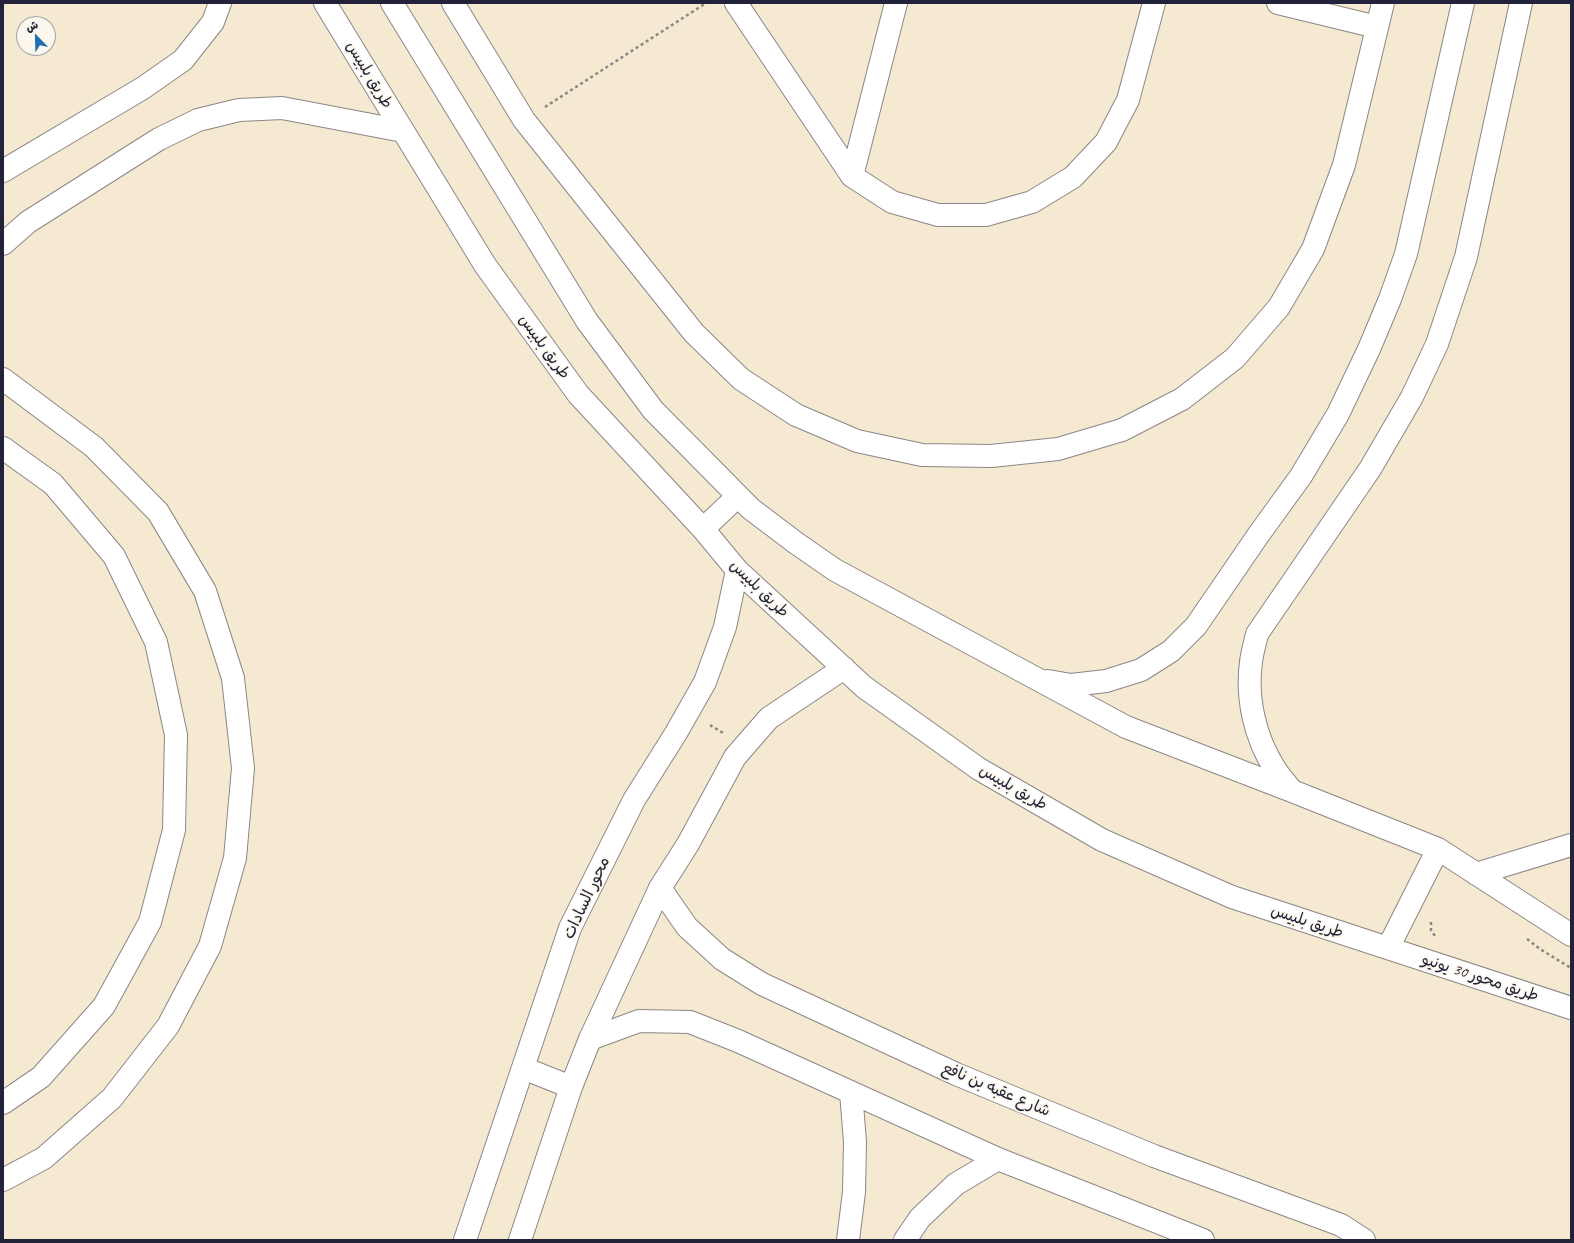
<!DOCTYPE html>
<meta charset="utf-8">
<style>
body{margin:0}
#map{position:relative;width:1574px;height:1243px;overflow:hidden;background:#f5e9d2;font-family:Caveat,"Playpen Sans Arabic",sans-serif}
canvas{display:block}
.frame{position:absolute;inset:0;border:4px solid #22223b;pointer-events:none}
.north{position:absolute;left:16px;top:16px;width:40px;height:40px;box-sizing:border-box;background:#fbf7ec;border:1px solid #a4a2a5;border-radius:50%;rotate:337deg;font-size:11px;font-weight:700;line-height:16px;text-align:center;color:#22223b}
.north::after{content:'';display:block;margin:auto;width:14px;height:18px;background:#1f6fb2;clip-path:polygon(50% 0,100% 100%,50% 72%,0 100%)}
</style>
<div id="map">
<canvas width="1574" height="1243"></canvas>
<div class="frame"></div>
<div class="north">ش</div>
</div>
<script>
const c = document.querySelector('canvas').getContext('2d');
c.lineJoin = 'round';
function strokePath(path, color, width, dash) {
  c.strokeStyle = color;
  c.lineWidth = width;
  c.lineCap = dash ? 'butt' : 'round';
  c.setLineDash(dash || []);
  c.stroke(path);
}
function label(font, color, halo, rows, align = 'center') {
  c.font = font + ' Caveat,"Playpen Sans Arabic",sans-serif';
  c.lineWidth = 3.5;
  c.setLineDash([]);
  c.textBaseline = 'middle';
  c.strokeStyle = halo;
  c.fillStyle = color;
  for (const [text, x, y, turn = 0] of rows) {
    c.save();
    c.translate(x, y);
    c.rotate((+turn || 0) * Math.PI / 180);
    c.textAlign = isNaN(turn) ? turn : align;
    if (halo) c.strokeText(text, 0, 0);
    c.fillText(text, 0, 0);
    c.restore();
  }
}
const minor = new Path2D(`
 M453 3 524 120 694 333 741 379 796 415 857 441 922 455 991 456 1058 449 1122 430 1182 399 1235 358 1279 307 1313 249 1344 165 1383 3
 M736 3 852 176 892 202 938 215H986L1032 202 1073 177 1106 142 1128 100 1154 3
 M1278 3 1377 27
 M3 171 143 88 183 60 213 22 220 3
 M852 176 896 3
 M3 244 28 222 159 139 198 120 239 110 282 108 403 131
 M3 379 94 447 158 512 205 591 233 678 243 768 235 858 210 946 168 1026 112 1098 44 1158 3 1180
 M3 448 53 484 114 556 156 642 176 735 174 830 150 922 104 1006 41 1077 3 1103
 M660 888 687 927 722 959 762 984 956 1074 1154 1156 1341 1225 1364 1240
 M590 1039 639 1021 690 1022 738 1041 998 1159 1203 1240
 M848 1240 854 1192 855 1142 851 1092
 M905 1240 920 1218 956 1184 998 1159`);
const tertiary = new Path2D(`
 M325 3 485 265 578 394 703 529 737 570 864 687 979 769 1102 840 1232 897 1571 1008
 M392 3 587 321 653 410 751 509 796 543 835 570 1126 727 1292 791 1438 849 1571 935
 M703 529 738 496
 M1048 681 1071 685 1106 681 1141 670 1171 651 1196 626 1259 534 1301 476 1338 414 1369 349 1390 299 1406 254 1463 3
 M1292 791C1286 783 1279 776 1275 769 1255 738 1246 698 1251 662 1252 653 1255 643 1257 634L1370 469 1412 397 1437 344 1466 257 1521 3
 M1476 874 1571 845
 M1388 948 1438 849
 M523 1068 571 1087
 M465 1240 570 928 634 800 676 733 705 682 725 627 737 570
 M520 1240 571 1087 590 1039 660 888 688 844 735 757 769 718 844 668`);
strokePath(minor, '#8c8686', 24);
strokePath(tertiary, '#8c8686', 24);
strokePath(new Path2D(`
 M545 107 706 3
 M710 725 723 733
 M1431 922V930L1435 936
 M1527 939 1540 949 1571 968`), '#8c8686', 2.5, [3, 3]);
strokePath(minor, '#fff', 22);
strokePath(tertiary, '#fff', 22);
label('16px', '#22223b', '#fbf7ec', [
 ["طريق بلبيس",369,75,59],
 ["طريق بلبيس",544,347,54],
 ["طريق بلبيس",759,589,44],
 ["طريق بلبيس",1013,788,30],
 ["محور السادات",587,898,-65],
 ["طريق بلبيس",1307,922,18],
 ["طريق محور 30 يونيو",1480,978,18],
 ["شارع عقبه بن نافع",996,1090,23]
]);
</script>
